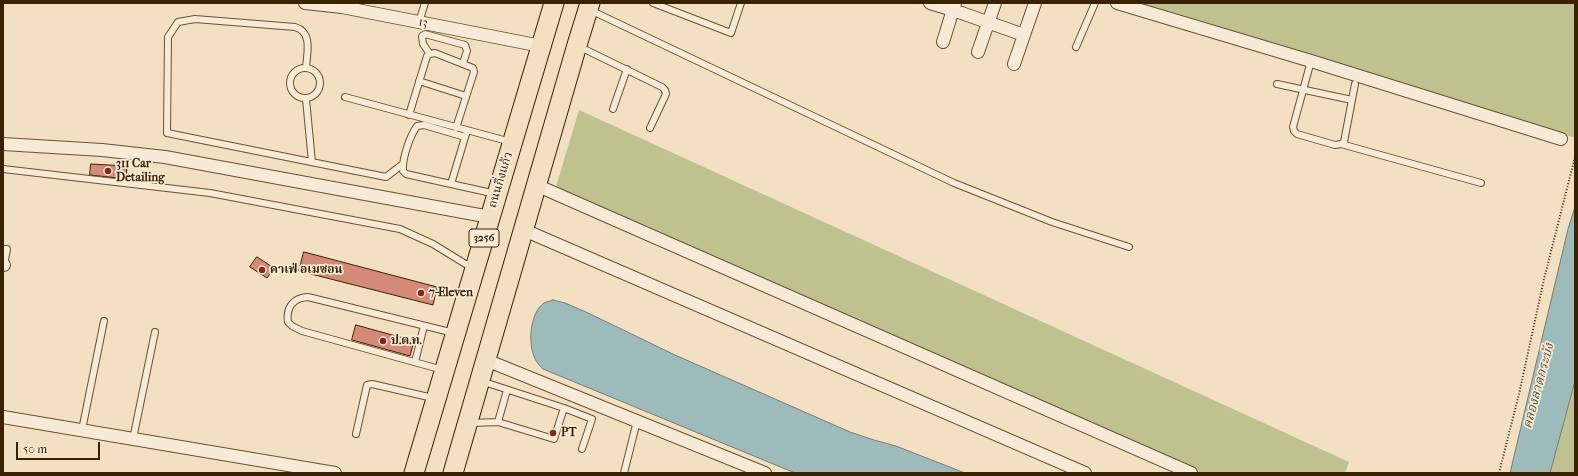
<!DOCTYPE html>
<meta charset="utf-8">
<style>
body{margin:0}
#map{position:relative;width:1578px;height:476px;overflow:hidden;background:#f3e0c3;font-family:"IM FELL French Canon",serif}
canvas{display:block}
.frame{position:absolute;inset:0;border:4px solid #392200;pointer-events:none}
.scale{position:absolute;left:16px;top:442px;width:84px;height:18px;box-sizing:border-box;border:2px solid #392200;border-top:0;padding-left:5px;font-size:12px;line-height:14px;white-space:nowrap;color:#392200;-webkit-text-stroke:3px #f7ebd8;paint-order:stroke}
</style>
<div id="map">
<canvas width="1578" height="476"></canvas>
<div class="frame"></div>
<div class="scale">50 m</div>
</div>
<script>
const c = document.querySelector('canvas').getContext('2d');
c.lineJoin = 'round';
function fillPath(path, color) {
  c.fillStyle = color;
  c.fill(path, 'evenodd');
}
function strokePath(path, color, width, dash) {
  c.strokeStyle = color;
  c.lineWidth = width;
  c.lineCap = dash ? 'butt' : 'round';
  c.setLineDash(dash || []);
  c.stroke(path);
}
function label(font, color, halo, rows, align = 'center') {
  c.font = font + ' "IM FELL French Canon","Noto Serif Thai",serif';
  c.lineWidth = 3.5;
  c.setLineDash([]);
  c.textBaseline = 'middle';
  c.strokeStyle = halo;
  c.fillStyle = color;
  for (const [text, x, y, turn = 0] of rows) {
    c.save();
    c.translate(x, y);
    c.rotate((+turn || 0) * Math.PI / 180);
    c.textAlign = isNaN(turn) ? turn : align;
    if (halo) c.strokeText(text, 0, 0);
    c.fillText(text, 0, 0);
    c.restore();
  }
}
fillPath(new Path2D(`
 M1140 3H1575V138Z
 M579 110 1349 462 1345 473H1200L555 190Z
 M1575 381V473H1550Z`), '#c0c190');
const water = new Path2D(`
 M1575 207V381L1550 473H1510L1568 229Z
 M553 300 565 303 586 312 675 355 850 432 874 440 896 446 965 473H795L543 369C541 367 538 364 537 362 527 348 529 313 544 303 546 302 550 301 553 300Z`);
fillPath(water, '#9ebbbc');
strokePath(water, '#767e71', 1);
const building = new Path2D(`
 M91 164 127 166 126 179 90 175Z
 M304 252 437 287 433 305 299 271Z
 M257 257 274 268 267 278 250 267Z
 M356 325 414 341 410 356 352 340Z`);
fillPath(building, '#d58979');
strokePath(building, '#392200', 1);
const service = new Path2D(`
 M653 3 731 33 741 3
 M590 10 954 183 1052 222 1129 247
 M419 22 425 3
 M578 46 662 87 665 90 666 94 650 128
 M1076 47 1095 3
 M430 54 423 44 422 36 425 34 465 45 467 51 463 63
 M1311 61 1293 127 1294 131 1297 134 1335 145 1341 144 1344 142 1355 84
 M290 83a15 15 0 1 1 30 0a15 15 0 1 1-30 0Z
 M306 68C307 53 313 32 295 27L195 19 178 22 168 37 167 133 386 177 403 164
 M419 81 466 96
 M1277 84 1352 100
 M345 97 511 142
 M306 99 312 162
 M613 109 627 69
 M409 115 427 56 430 54 435 53 473 68 474 72 456 128
 M465 137 424 125 417 126C410 136 402 158 403 171L406 174 496 194
 M1341 144 1481 183
 M3 169 210 193 400 229 433 244 472 268
 M451 184 466 134
 M3 249H7L4 265
 M415 362 424 326
 M443 370 302 331 292 326 288 322C286 307 293 298 308 297L454 333
 M564 408 592 419 582 449
 M498 422 507 390
 M470 423 498 422 554 439 564 408 481 381
 M82 430 104 321
 M356 434 367 385 372 384 433 398
 M133 439 155 332
 M624 473 637 421`);
const minor = new Path2D(`
 M305 3 342 7 541 46
 M930 3 953 10 1024 35
 M1117 3 1311 61 1561 139
 M943 42 955 3
 M978 52 995 3
 M1014 64 1035 3
 M3 144 102 150 165 157 490 217
 M536 185 1191 473
 M524 230 1085 473
 M3 264 4 265
 M486 360 765 473
 M3 417 335 473`);
const primary = new Path2D(`
 M414 473 554 3
 M453 473 577 45 590 3`);
strokePath(service, '#685231', 8);
strokePath(minor, '#685231', 14);
strokePath(primary, '#392200', 21);
strokePath(new Path2D(`
 M1499 473 1519 394 1544 279 1575 157`), '#392200', 2, [1, 2]);
strokePath(service, '#f7ebd8', 6);
strokePath(minor, '#f7ebd8', 12);
strokePath(primary, '#f3e0c3', 19);
for (const [x, y, r, color] of [
 [108,171,4,"#8f2418"],
 [262,270,4,"#8f2418"],
 [421,293,4,"#8f2418"],
 [383,341,4,"#8f2418"],
 [553,433,4,"#8f2418"]
]) {
  const dot = new Path2D();
  dot.arc(x, y, r, 0, 2 * Math.PI);
  c.fillStyle = color;
  c.fill(dot);
  strokePath(dot, '#f7ebd8', 1.5);
}
for (const [x, y, w] of [
 [484,238,30]
]) {
  const box = new Path2D();
  box.roundRect(x - w / 2, y - 9, w, 18, 3);
  c.fillStyle = '#f7ebd8';
  c.fill(box);
  strokePath(box, '#392200', 1);
}
label('bold 11px', '#392200', null, [
 ["3256",484,238]
]);
label('12px', '#392200', '#f7ebd8', [
 ["13",423,23,11],
 ["ถนนกิ่งแก้ว",501,180,-73]
]);
label('bold 12px', '#392200', '#f7ebd8', [
 ["311 Car",116,164],
 ["Detailing",116,178],
 ["คาเฟ่ อเมซอน",270,270],
 ["7-Eleven",429,293],
 ["ป.ต.ท.",391,341],
 ["PT",561,433]
], 'left');
label('italic 13px', '#575038', '#f7ebd8', [
 ["คลองลาดกระบัง",1539,386,-75]
]);
</script>
